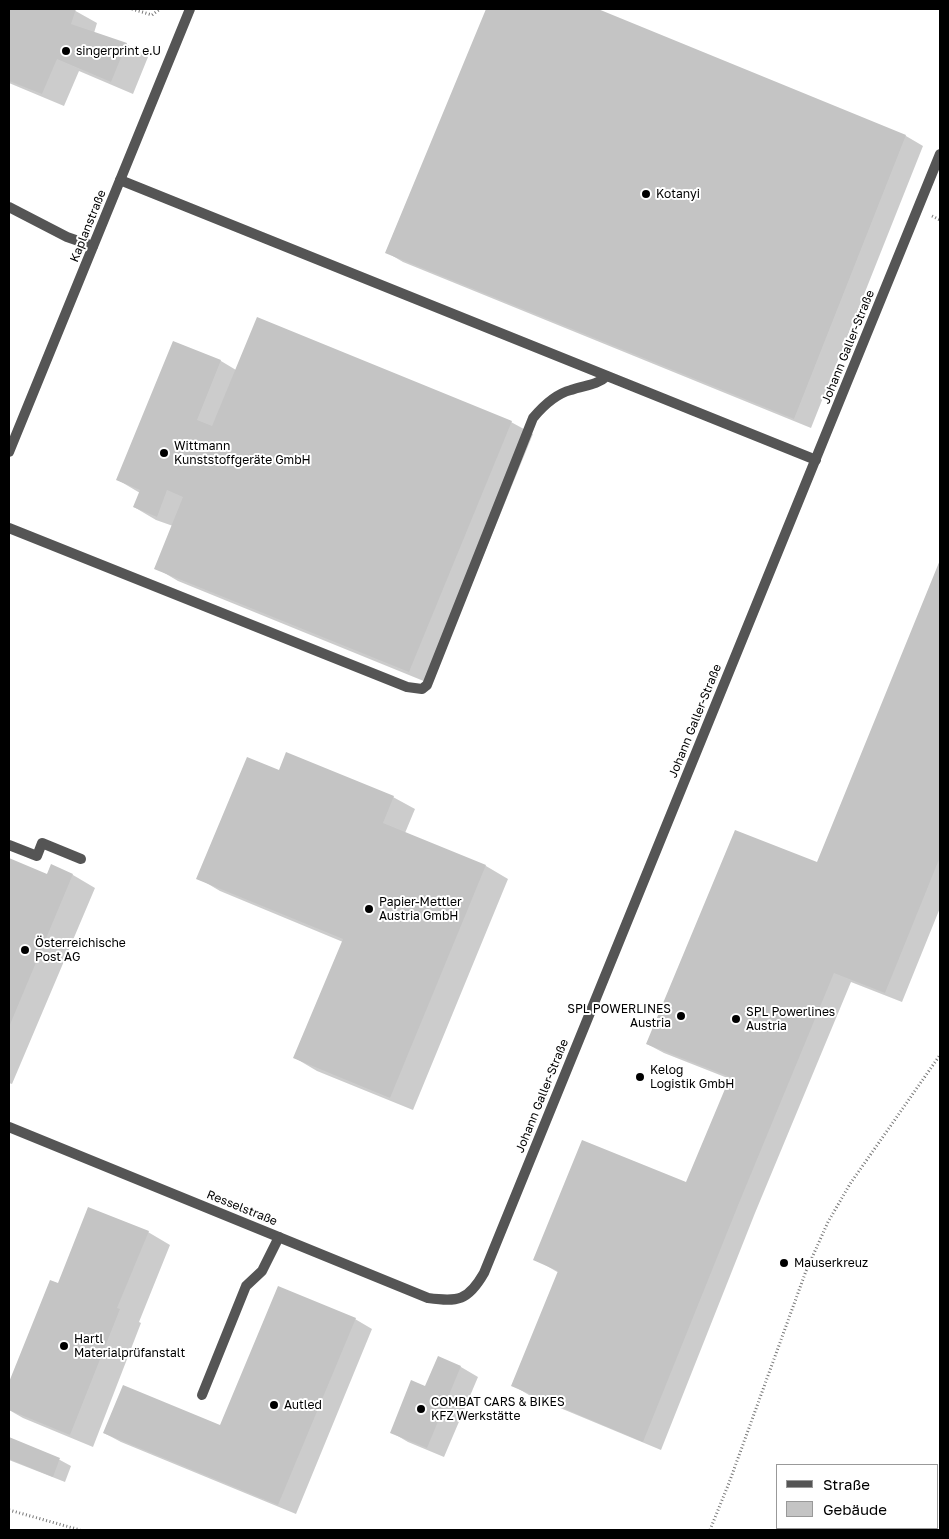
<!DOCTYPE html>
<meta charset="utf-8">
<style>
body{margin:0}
#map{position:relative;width:949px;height:1539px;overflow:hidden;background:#fff;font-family:"Golos Text",sans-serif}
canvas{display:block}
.frame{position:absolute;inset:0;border:10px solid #000;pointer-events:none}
.legend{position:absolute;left:776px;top:1464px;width:162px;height:65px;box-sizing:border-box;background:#fff;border:1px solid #999;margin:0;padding:6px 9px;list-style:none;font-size:15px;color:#000}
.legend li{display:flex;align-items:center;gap:10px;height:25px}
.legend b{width:25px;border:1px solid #999}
</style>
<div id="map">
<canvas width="949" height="1539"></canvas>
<div class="frame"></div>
<ul class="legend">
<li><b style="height:6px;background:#555"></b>Straße</li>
<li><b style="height:14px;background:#c4c4c4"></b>Gebäude</li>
</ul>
</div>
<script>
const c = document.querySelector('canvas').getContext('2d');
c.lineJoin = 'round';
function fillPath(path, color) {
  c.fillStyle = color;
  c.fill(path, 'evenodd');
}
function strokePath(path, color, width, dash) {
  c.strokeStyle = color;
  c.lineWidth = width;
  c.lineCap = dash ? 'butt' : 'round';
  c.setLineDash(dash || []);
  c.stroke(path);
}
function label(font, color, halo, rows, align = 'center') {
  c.font = font + ' "Golos Text",sans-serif';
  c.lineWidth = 4;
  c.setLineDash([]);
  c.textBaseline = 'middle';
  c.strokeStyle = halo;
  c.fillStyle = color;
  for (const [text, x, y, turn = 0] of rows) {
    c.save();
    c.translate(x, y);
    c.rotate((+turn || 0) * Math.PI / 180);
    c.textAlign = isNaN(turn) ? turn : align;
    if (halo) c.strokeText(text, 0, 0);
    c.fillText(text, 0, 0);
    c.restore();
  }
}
fillPath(new Path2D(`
 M9 9H72L97 23 94 33 126 44 148 57 133 94 79 71 64 106 9 83Z
 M487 9H595L906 136 923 146 811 428 403 262 386 252Z
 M174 342 221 361 236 370 511 422 533 434 431 684 178 581 156 568 173 526 156 520 134 507 140 493 118 480Z
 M940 563V908L902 1002 851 982 755 1213 661 1450 529 1395 512 1385 559 1273 535 1259 686 1184 730 1079 664 1053 647 1044 817 864Z
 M279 771 393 797 415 809 405 833 486 866 508 879 413 1110 317 1071 295 1058 343 942 220 891 198 878Z
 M9 859 47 875 51 866 73 875 95 888 12 1084 9 1083Z
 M148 1232 170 1245 139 1322 141 1323 93 1447 23 1418 9 1410V1385L51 1281 59 1284Z
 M355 1319 372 1329 296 1514 121 1442 104 1433 221 1427Z
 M439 1358 461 1367 478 1377 444 1457 408 1442 391 1432 426 1388Z
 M9 1439 60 1460 71 1466 65 1482 9 1460Z`), '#0003');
fillPath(new Path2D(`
 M9 9H76L71 24 127 43 111 82 57 59 42 94 9 81Z
 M486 9H598L906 135 794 419 385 253Z
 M257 317 512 421 409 672 154 569 183 497 167 490 157 517 133 507 140 490 116 480 173 341 221 360 197 420 212 426Z
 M940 560V857L885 993 834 973 739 1203 643 1442 511 1386 558 1271 533 1260 582 1140 686 1182 730 1077 646 1044 735 830 817 862Z
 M286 752 394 796 383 823 486 865 390 1098 293 1058 343 939 196 879 247 757 279 770Z
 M9 858 47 874 51 864 73 874 9 1027Z
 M88 1207 149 1231 117 1308 120 1309 70 1435 9 1410V1382L50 1280 58 1283Z
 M278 1286 356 1318 278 1505 103 1433 123 1385 220 1425Z
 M438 1356 461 1366 427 1448 390 1433 411 1380 425 1386Z
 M9 1437 60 1458 53 1477 9 1459Z`), '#c4c4c4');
strokePath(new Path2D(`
 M132 9 152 15 160 9
 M932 216 940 220
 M9 1510 80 1530
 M710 1530 729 1483 806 1271 828 1222 850 1184 940 1055`), '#777', 3, [1, 2.5]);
strokePath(new Path2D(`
 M120 180 816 460
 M9 207 67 237 93 246
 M9 528 407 687 422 689 427 685 533 418C543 406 555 394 571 390 584 385 596 386 607 376
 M9 845 37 856 42 843 81 859
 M202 1395 246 1286 262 1271 279 1237`), '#555', 10);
strokePath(new Path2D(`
 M9 452 190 9
 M9 1127 428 1298C458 1302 468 1301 484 1273L940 154`), '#555', 10);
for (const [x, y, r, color] of [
 [66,51,5,"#000"],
 [646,194,5,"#000"],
 [164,453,5,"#000"],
 [369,909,5,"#000"],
 [25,950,5,"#000"],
 [681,1016,5,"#000"],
 [736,1019,5,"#000"],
 [640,1077,5,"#000"],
 [784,1263,5,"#000"],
 [64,1346,5,"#000"],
 [274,1405,5,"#000"],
 [421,1409,5,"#000"]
]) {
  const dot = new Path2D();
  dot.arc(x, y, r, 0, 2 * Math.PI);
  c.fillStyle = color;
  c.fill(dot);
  strokePath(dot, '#fff', 2);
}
label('12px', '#000', '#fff', [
 ["singerprint e.U",76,51],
 ["Kotanyi",656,194],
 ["Wittmann",174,446],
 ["Kunststoffgeräte GmbH",174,460],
 ["Papier-Mettler",379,902],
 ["Austria GmbH",379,916],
 ["Österreichische",35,943],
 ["Post AG",35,957],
 ["SPL POWERLINES",671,1009,"right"],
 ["Austria",671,1023,"right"],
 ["SPL Powerlines",746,1012],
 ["Austria",746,1026],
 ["Kelog",650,1070],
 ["Logistik GmbH",650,1084],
 ["Mauserkreuz",794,1263],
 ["Hartl",74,1339],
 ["Materialprüfanstalt",74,1353],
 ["COMBAT CARS & BIKES",431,1402],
 ["KFZ Werkstätte",431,1416],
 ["Autled",284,1405]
], 'left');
label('12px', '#000', '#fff', [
 ["Kaplanstraße",88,226,-68],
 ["Johann Galler-Straße",848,347,-68],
 ["Johann Galler-Straße",695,721,-68],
 ["Johann Galler-Straße",542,1096,-68],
 ["Resselstraße",242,1208,22]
]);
</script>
